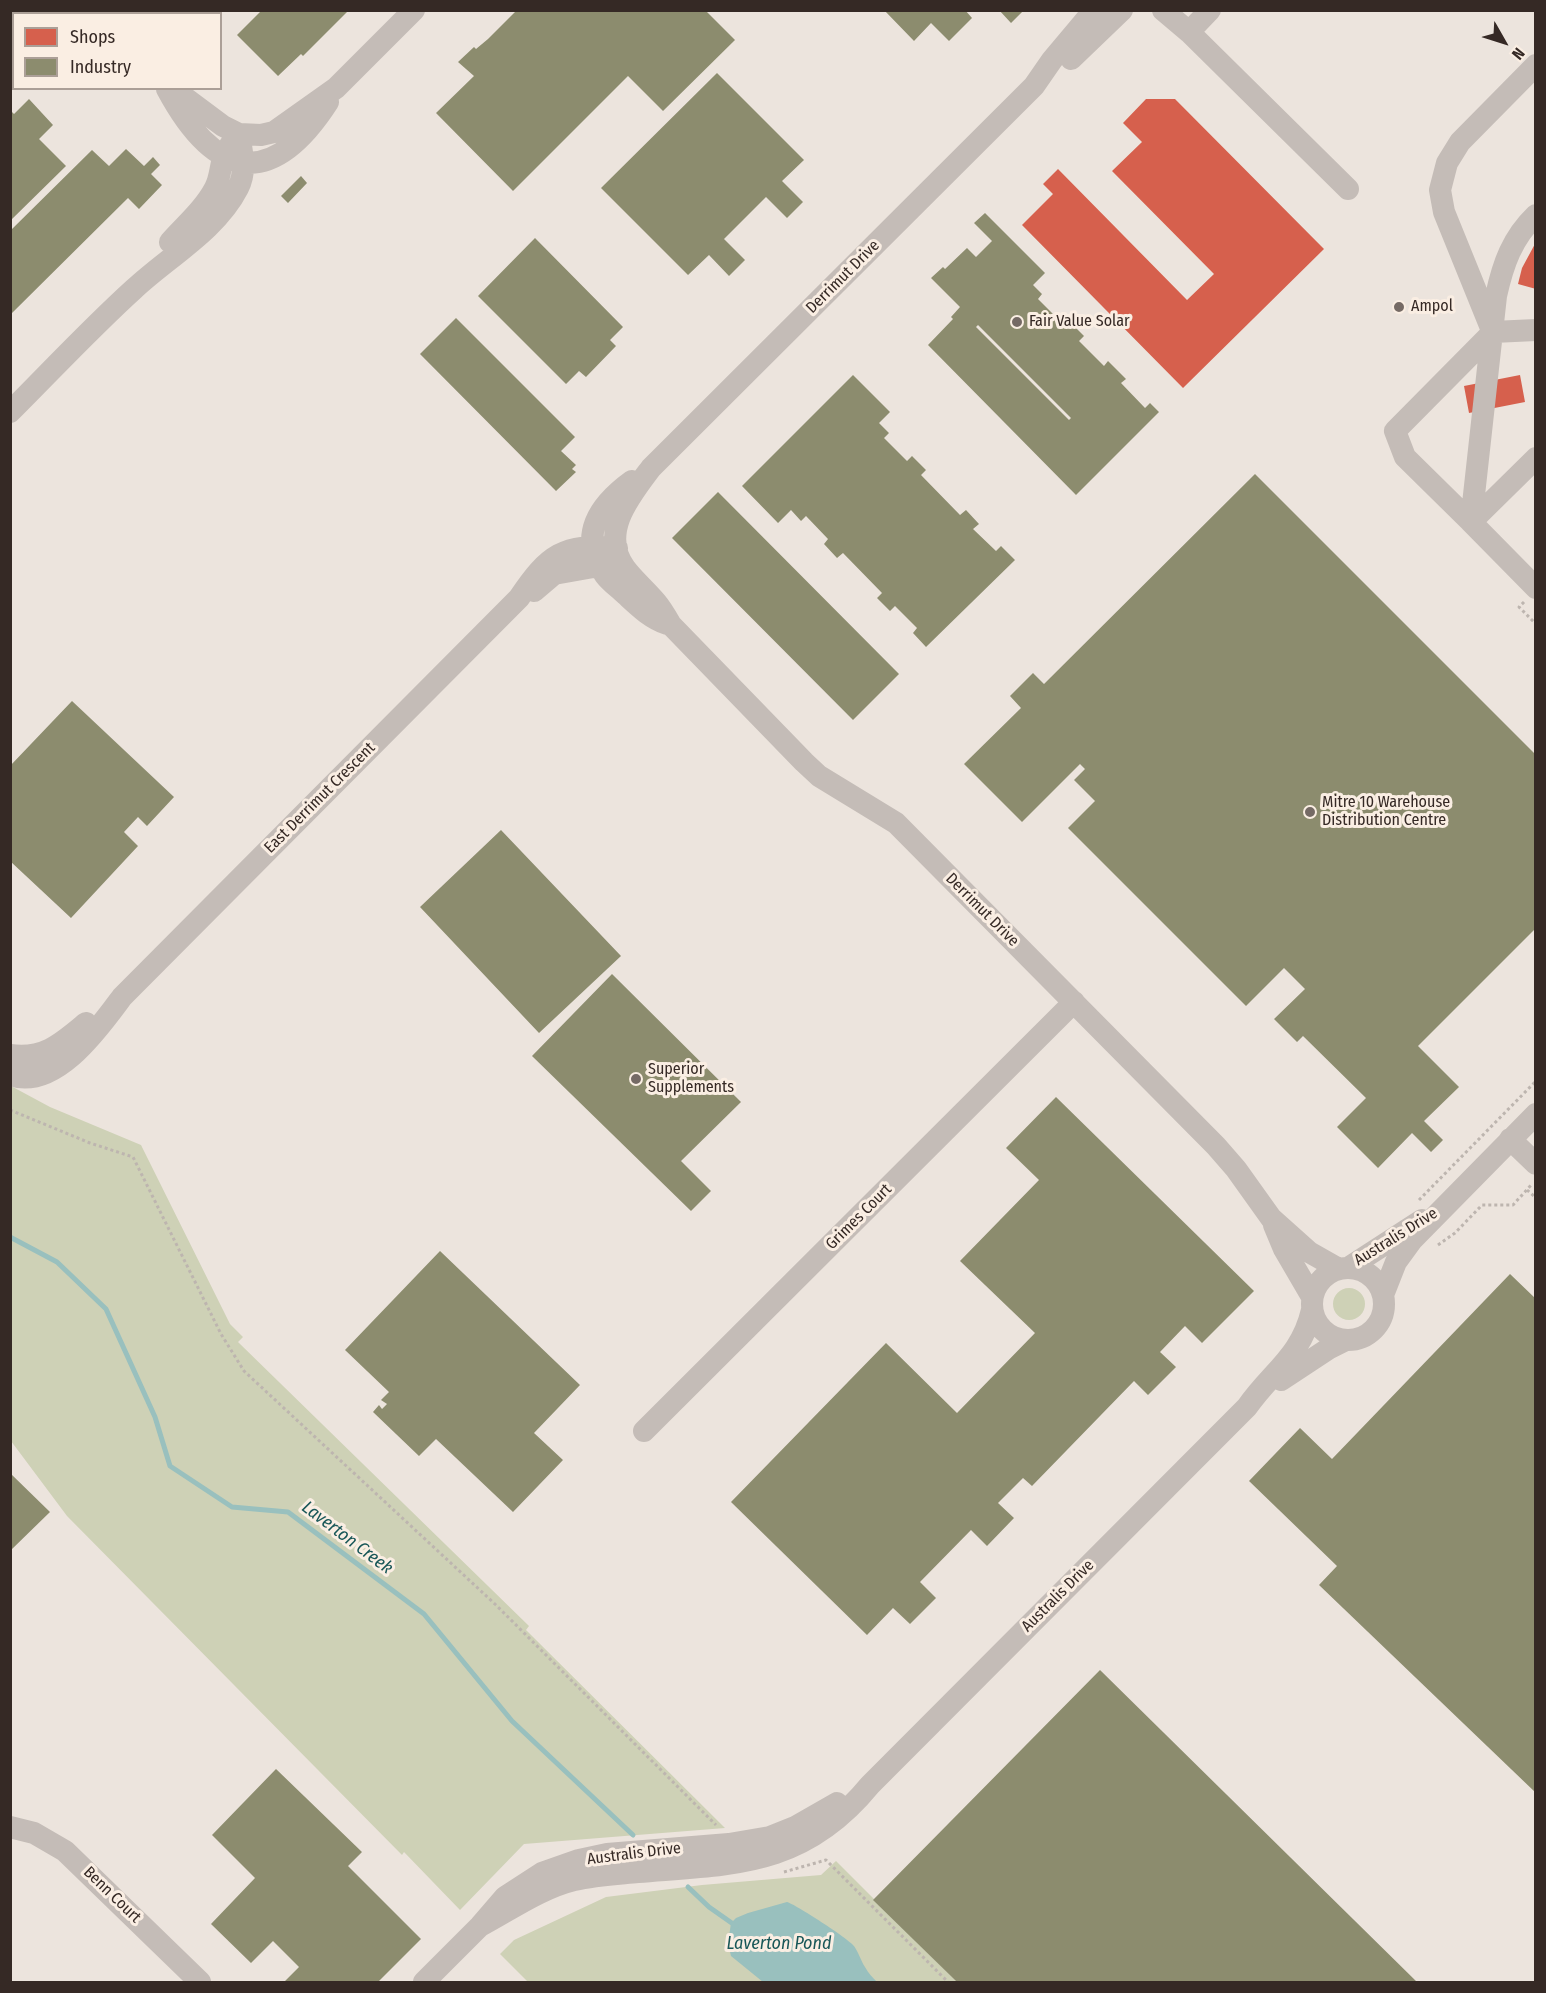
<!DOCTYPE html>
<style>
body{margin:0}
#map{position:relative;width:1546px;height:1993px;overflow:hidden;background:#ece4dd;font-family:"Fira Sans Condensed",sans-serif}
canvas{display:block}
.frame{position:absolute;inset:0;border:12px solid #352925;pointer-events:none}
.legend{position:absolute;left:12px;top:12px;width:210px;height:78px;box-sizing:border-box;background:#faeee3;border:2px solid #ab9f97;margin:0;padding:8px 10px;list-style:none;font-size:18px;color:#352925}
.legend li{display:flex;align-items:center;gap:12px;height:30px}
.legend b{width:30px;border:2px solid #ab9f97}
.north{position:absolute;left:1474px;top:12px;width:60px;height:60px;-webkit-text-stroke:4px #faeee3;paint-order:stroke;rotate:129deg;font-size:16px;font-weight:700;line-height:24px;text-align:center;color:#352925}
.north::after{content:'';display:block;margin:auto;width:21px;height:27px;background:#352925;clip-path:polygon(50% 0,100% 100%,50% 72%,0 100%)}
</style>
<div id="map">
<canvas width="1546" height="1993"></canvas>
<div class="frame"></div>
<ul class="legend">
<li><b style="height:16px;background:#d6604d"></b>Shops</li>
<li><b style="height:16px;background:#8c8c6e"></b>Industry</li>
</ul>
<div class="north">N</div>
</div>
<script>
const c = document.querySelector('canvas').getContext('2d');
c.lineJoin = 'round';
function fillPath(path, color) {
  c.fillStyle = color;
  c.fill(path, 'evenodd');
}
function strokePath(path, color, width, dash) {
  c.strokeStyle = color;
  c.lineWidth = width;
  c.lineCap = dash ? 'butt' : 'round';
  c.setLineDash(dash || []);
  c.stroke(path);
}
function label(font, color, halo, rows, align = 'center') {
  c.font = font + ' "Fira Sans Condensed",sans-serif';
  c.lineWidth = 6;
  c.setLineDash([]);
  c.textBaseline = 'middle';
  c.strokeStyle = halo;
  c.fillStyle = color;
  for (const [text, x, y, turn = 0] of rows) {
    c.save();
    c.translate(x, y);
    c.rotate((+turn || 0) * Math.PI / 180);
    c.textAlign = isNaN(turn) ? turn : align;
    if (halo) c.strokeText(text, 0, 0);
    c.fillText(text, 0, 0);
    c.restore();
  }
}
fillPath(new Path2D(`
 M11 1086 50 1107 141 1145 230 1324 243 1337 238 1342 529 1626 526 1630 725 1828 524 1844 460 1910 404 1852 402 1855 67 1516 11 1441Z
 M1333 1304a16 16 0 1 1 32 0a16 16 0 1 1-32 0Z
 M836 1861 957 1982H528L500 1954 514 1940 606 1897 702 1885 821 1875Z`), '#ced1b6');
fillPath(new Path2D(`
 M787 1902C795 1904 849 1939 854 1946 859 1953 861 1961 865 1967 868 1973 873 1978 877 1982H763L731 1956 728 1943 731 1923 736 1918 748 1913Z`), '#99c0be');
fillPath(new Path2D(`
 M1146 99H1175L1324 249 1183 388 1022 225 1053 194 1043 184 1058 169 1187 300 1214 274 1112 171 1142 142 1123 123Z
 M1536 242V289L1518 284 1522 268Z
 M1520 375 1525 402 1469 413 1464 386Z`), '#d6604d');
fillPath(new Path2D(`
 M258 10H349L303 56 301 54 278 76 237 35 260 12Z
 M517 10H705L735 40 663 111 628 76 513 191 436 113 474 76 458 62 474 47 476 49 488 39Z
 M884 10H965L972 18 949 41 931 23 914 41Z
 M999 10H1024L1011 23Z
 M717 73 804 160 782 181 803 202 787 218 766 197 724 239 745 260 729 276 709 255 688 275 601 188Z
 M29 99 53 125 39 139 66 166 10 221V110L14 114Z
 M126 149 144 166 153 157 160 165 151 174 162 185 139 209 128 198 10 315V231L92 150 109 166Z
 M301 176 307 183 288 203 281 196Z
 M985 213 1045 273 1033 285 1042 294 1038 299 1062 323 1067 319 1084 336 1079 341 1104 366 1108 361 1126 379 1121 383 1145 408 1150 403 1159 412 1076 495 928 345 953 319 951 317 960 307 931 278 943 267 945 269 967 248 976 257 992 241 974 223ZM978 325 1071 418 1069 420 976 327Z
 M535 238 623 327 610 340 616 346 586 377 579 371 566 384 478 296Z
 M456 318 575 437 561 451 576 465 572 469 576 472 556 491 420 354Z
 M853 375 890 412 879 423 889 433 884 438 907 461 912 456 926 470 921 475 960 515 966 510 979 524 973 529 996 551 1001 546 1015 560 926 647 913 633 917 628 895 606 890 611 877 598 882 593 843 553 837 558 824 544 828 539 806 516 801 521 791 510 778 523 742 486Z
 M1255 474 1536 755V928L1418 1046 1459 1087 1424 1121 1443 1140 1431 1152 1412 1133 1378 1168 1337 1127 1366 1098 1303 1036 1297 1042 1274 1019 1305 989 1284 968 1246 1006 1068 828 1095 801 1074 780 1085 769 1080 764 1022 822 964 764 1021 708 1010 696 1033 673 1044 684Z
 M718 492 899 674 853 720 672 538Z
 M72 701 174 797 147 826 138 817 124 832 138 846 71 918 10 861V766Z
 M501 830 621 956 539 1033 420 907Z
 M612 974 741 1102 681 1161 711 1191 691 1211 532 1056Z
 M1056 1097 1254 1291 1202 1343 1185 1326 1160 1352 1176 1367 1148 1395 1134 1381 1032 1486 1023 1478 998 1503 1014 1518 987 1546 971 1530 920 1582 936 1598 910 1624 893 1608 867 1635 731 1502 886 1343 957 1413 1035 1333 960 1261 1039 1180 1006 1148Z
 M440 1251 580 1385 534 1433 563 1460 513 1512 436 1439 419 1456 373 1412 379 1405 382 1409 387 1404 381 1400 389 1392 345 1350Z
 M1510 1274 1536 1299V1793L1319 1585 1337 1566 1249 1481 1300 1428 1332 1459Z
 M10 1473 50 1512 10 1551Z
 M1100 1670 1417 1982H957L873 1900Z
 M276 1769 362 1852 348 1866 421 1939 378 1982H284L299 1967 273 1941 251 1963 211 1924 255 1878 212 1835Z`), '#8c8c6e');
strokePath(new Path2D(`
 M10 1237 57 1262 106 1309 155 1417 170 1466 232 1507 288 1512 424 1614 512 1721 633 1835
 M688 1887 709 1907 736 1926`), '#99c0be', 5);
strokePath(new Path2D(`
 M1524 602 1519 607 1536 624
 M10 1110 90 1143 133 1157 221 1334 244 1371 496 1605 716 1825
 M1527 1190 1536 1198
 M1419 1200 1536 1081
 M1438 1245 1455 1233 1482 1205H1513L1532 1184
 M784 1872 826 1860 948 1982`), '#bdb5af', 3, [3, 3]);
strokePath(new Path2D(`
 M93 10 95 14
 M1094 10 1052 60 1034 86 651 468C630 496 599 533 625 568 634 580 646 590 656 602 662 609 667 618 671 625L804 762 819 776 896 823 1216 1146 1236 1169 1271 1218 1309 1252 1339 1269
 M1163 10 1189 32 1348 189
 M1189 32 1210 10
 M1071 59 1122 10
 M172 88 223 126 239 134 261 135 274 132 336 88 414 10
 M167 89C214 177 270 192 328 102
 M170 242C185 225 204 209 215 188 223 172 218 162 230 145
 M1491 328 1444 212 1440 190 1447 163 1460 142 1536 65
 M10 412C51 371 91 328 134 289 168 257 216 231 238 188 247 170 242 153 239 134
 M1536 458 1471 522 1536 588
 M632 481C599 505 577 536 605 575 611 583 619 588 626 595 639 607 650 618 667 624
 M1471 522 1496 296C1503 264 1512 238 1536 215
 M1471 522 1405 457 1395 431 1493 332 1536 330
 M534 591 554 574 599 566 609 556
 M10 1055C44 1060 62 1043 86 1023
 M10 1075C55 1091 99 1028 122 997L519 598C548 555 563 543 617 548
 M1510 1139 1536 1164
 M1274 1225 1284 1249 1312 1297
 M1348 1268 1422 1220
 M1312 1304a36 36 0 1 1 72 0a36 36 0 1 1-72 0Z
 M1383 1295 1396 1262 1412 1240 1536 1114
 M1281 1380 1328 1349 1346 1340
 M644 1431 1074 1002
 M10 1827 34 1833 65 1851 200 1982
 M480 1926C510 1910 541 1888 574 1880 595 1875 617 1874 638 1872 734 1864 803 1867 870 1785L1247 1407C1272 1371 1301 1357 1312 1310
 M424 1982 480 1926 505 1897 542 1873 579 1860 607 1854 729 1844 770 1837 795 1827 837 1803`), '#c4bcb7', 22);
for (const [x, y, r, color] of [
 [1399,307,6,"#756a65"],
 [1017,322,6,"#756a65"],
 [1310,812,6,"#756a65"],
 [636,1079,6,"#756a65"]
]) {
  const dot = new Path2D();
  dot.arc(x, y, r, 0, 2 * Math.PI);
  c.fillStyle = color;
  c.fill(dot);
  strokePath(dot, '#faeee3', 2);
}
label('16px', '#352925', '#faeee3', [
 ["Derrimut Drive",843,277,-45],
 ["East Derrimut Crescent",320,798,-45],
 ["Derrimut Drive",982,910,45],
 ["Grimes Court",859,1217,-45],
 ["Australis Drive",1396,1237,-32],
 ["Australis Drive",1058,1596,-45],
 ["Australis Drive",634,1854,-7],
 ["Benn Court",112,1895,44]
]);
label('16px', '#352925', '#faeee3', [
 ["Ampol",1411,307],
 ["Fair Value Solar",1029,322],
 ["Mitre 10 Warehouse",1322,803],
 ["Distribution Centre",1322,821],
 ["Superior",648,1070],
 ["Supplements",648,1088]
], 'left');
label('italic 18px', '#195758', '#faeee3', [
 ["Laverton Creek",347,1538,37],
 ["Laverton Pond",779,1944]
]);
</script>
